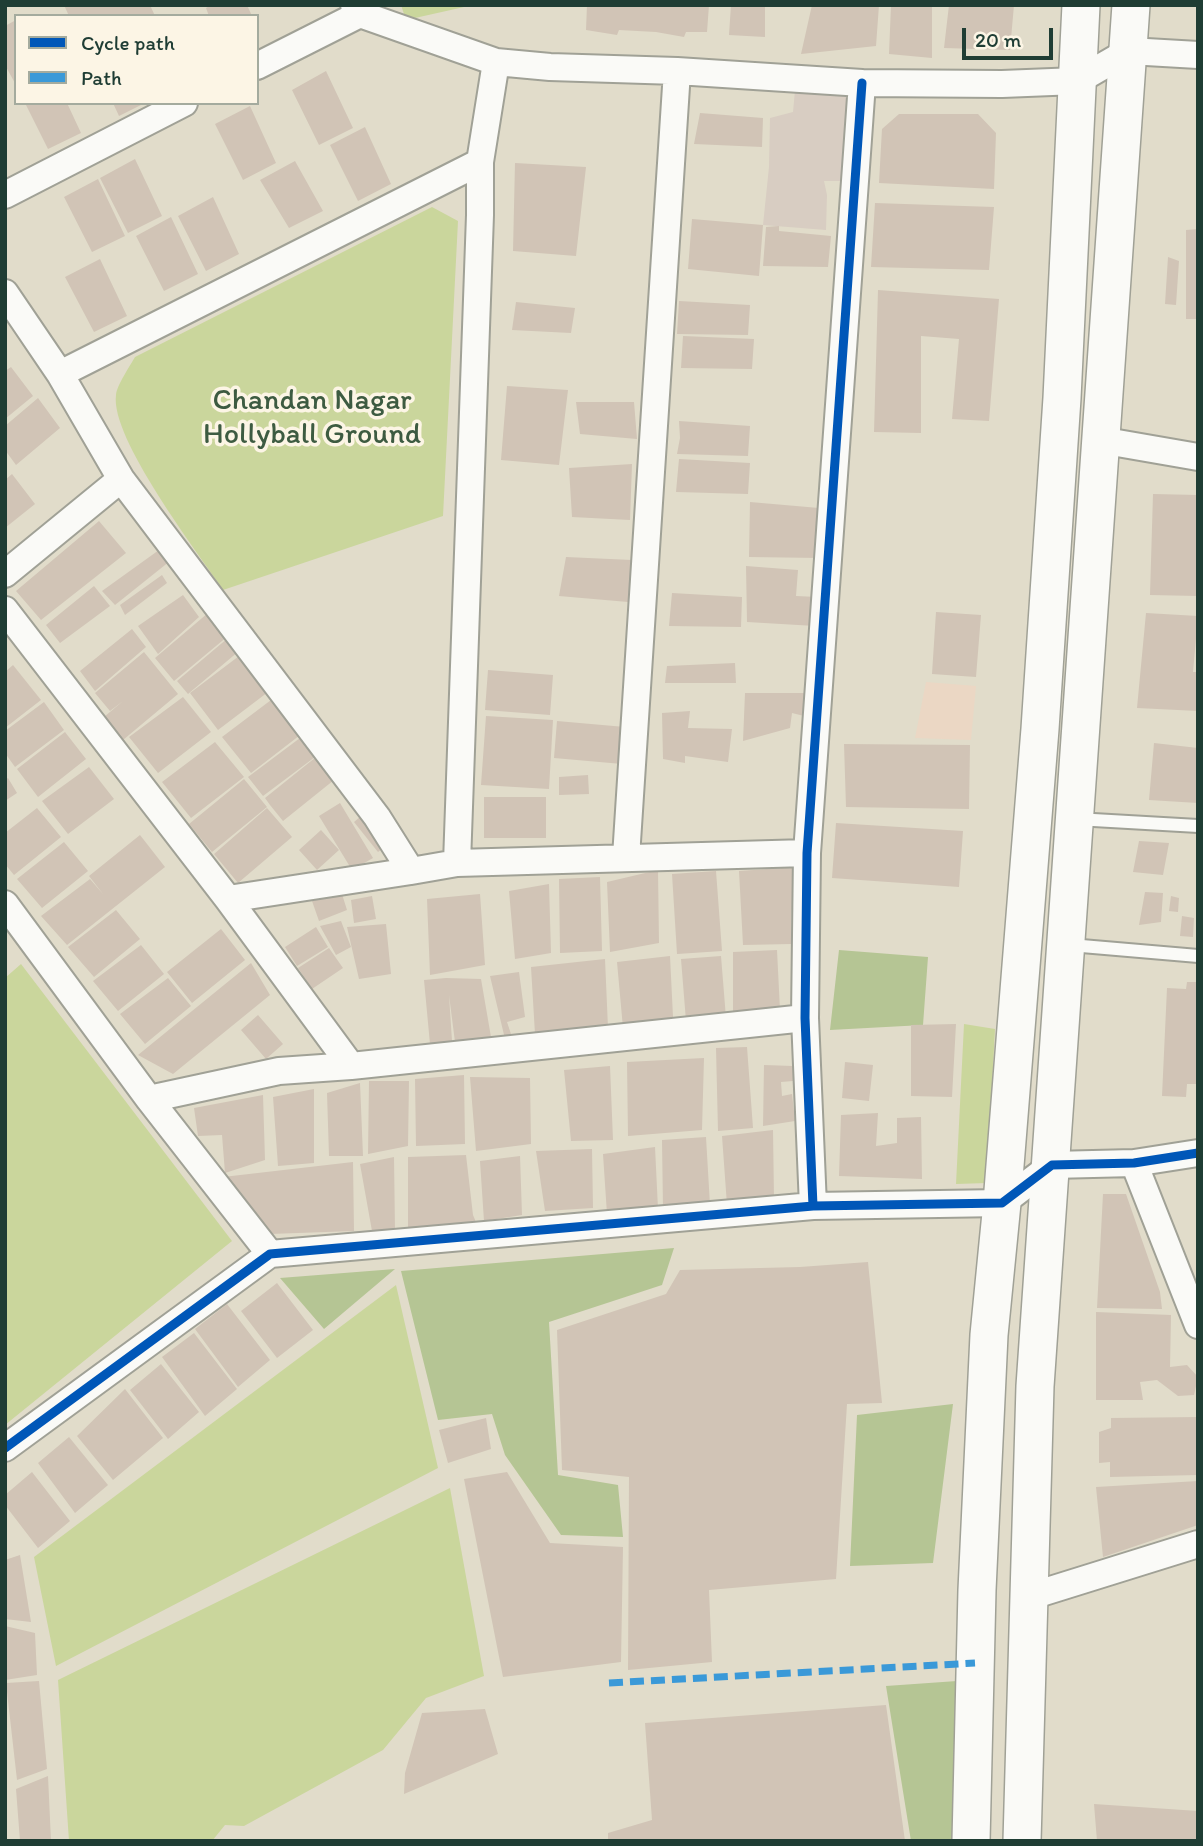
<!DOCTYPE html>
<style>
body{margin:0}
#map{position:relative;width:1203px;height:1846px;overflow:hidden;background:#e1dcca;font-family:Itim,sans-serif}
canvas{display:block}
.frame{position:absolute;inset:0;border:7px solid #1f3d34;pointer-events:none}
.legend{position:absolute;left:14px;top:14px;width:245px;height:91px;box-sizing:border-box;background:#fcf5e5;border:2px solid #a4ab9e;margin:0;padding:9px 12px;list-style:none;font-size:21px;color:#1f3d34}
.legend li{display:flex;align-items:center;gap:14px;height:35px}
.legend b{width:35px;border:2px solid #a4ab9e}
.scale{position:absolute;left:962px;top:28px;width:91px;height:32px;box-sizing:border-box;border:4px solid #1f3d34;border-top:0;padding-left:9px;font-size:21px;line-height:24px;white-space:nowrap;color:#1f3d34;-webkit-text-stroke:5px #fcf5e5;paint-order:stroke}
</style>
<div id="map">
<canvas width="1203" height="1846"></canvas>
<div class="frame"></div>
<ul class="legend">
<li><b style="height:9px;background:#0057b8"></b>Cycle path</li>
<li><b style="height:9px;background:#3a99d8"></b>Path</li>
</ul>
<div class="scale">20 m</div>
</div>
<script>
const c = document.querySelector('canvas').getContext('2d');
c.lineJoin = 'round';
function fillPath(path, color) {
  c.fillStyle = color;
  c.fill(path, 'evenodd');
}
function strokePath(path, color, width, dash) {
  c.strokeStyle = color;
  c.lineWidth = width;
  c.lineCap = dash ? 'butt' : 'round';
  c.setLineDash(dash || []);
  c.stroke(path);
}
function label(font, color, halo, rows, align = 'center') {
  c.font = font + ' Itim,sans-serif';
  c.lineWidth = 7;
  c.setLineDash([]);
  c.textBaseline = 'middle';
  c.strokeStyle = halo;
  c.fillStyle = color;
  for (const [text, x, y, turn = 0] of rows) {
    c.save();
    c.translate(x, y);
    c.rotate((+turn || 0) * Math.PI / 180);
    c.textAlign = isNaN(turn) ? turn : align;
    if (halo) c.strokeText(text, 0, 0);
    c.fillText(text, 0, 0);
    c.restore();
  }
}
fillPath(new Path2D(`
 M926 682 976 686 971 740 915 738Z`), '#ebd7c4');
fillPath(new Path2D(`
 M795 90 853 94 844 181H824L827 195 826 230 763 225 769 167 770 118 793 112Z`), '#d8cdc2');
fillPath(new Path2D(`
 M401 5H473L406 20Z
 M432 207 458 221 443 516 223 590C197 551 110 438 116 395 117 385 130 366 135 357Z
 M21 964 232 1241 5 1425V978Z
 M964 1024 995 1029 987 1183 956 1184Z
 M396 1285 438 1468 56 1666 34 1557Z
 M450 1488 484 1676 426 1698 383 1750 244 1826 225 1825 212 1841H69L58 1680Z`), '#cad69c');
fillPath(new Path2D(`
 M839 950 928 957 923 1025 830 1030Z
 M674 1248 662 1285 549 1322 558 1475 618 1485 623 1537 561 1535 505 1455 492 1414 438 1420 401 1271Z
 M395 1269 324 1329 280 1278Z
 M953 1404 933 1563 850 1566 857 1415Z
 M957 1681 956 1841H911L886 1686Z`), '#b5c594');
fillPath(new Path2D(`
 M64 5H150L155 16H69Z
 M211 5H247L252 16H209L206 8Z
 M587 5H709L707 32H686L684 37 656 32 619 30 617 35 586 30Z
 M731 5H765V37L729 35Z
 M812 5H879L876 46 801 54Z
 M891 5H932V58L889 54Z
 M949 5H1014L1010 50 944 48Z
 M16 20V85L5 65V26Z
 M326 71 353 128 319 145 292 90Z
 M25 103H67L81 133 48 149Z
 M113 103H145L119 116Z
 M250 106 276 163 243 180 215 124Z
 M700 113 763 118 762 147 694 144Z
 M899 114H978L996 133 994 189 879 183 882 129Z
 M365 127 391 184 358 201 330 145Z
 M135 159 162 216 128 233 100 178Z
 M295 161 323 211 289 228 260 180Z
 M515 163 586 167 576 256 513 251Z
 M98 179 125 236 92 252 64 197Z
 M213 197 239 254 206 271 178 216Z
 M875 203 994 207 989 270 871 267Z
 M171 217 198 274 164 291 136 236Z
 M692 219 763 225 759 276 688 269Z
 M779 226V231L831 236 828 267 763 266 766 227Z
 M1198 229V319H1186V230Z
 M1168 257 1179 261 1176 305 1165 304Z
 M100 259 127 316 94 332 65 277Z
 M878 290 999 299 989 421 952 419 959 339 921 336V433L874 432Z
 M679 301 750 305 748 335 677 334Z
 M516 302 575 308 571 333 512 330Z
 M683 336 754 339 752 369 681 368Z
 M11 367 33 396 5 419V371Z
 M507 386 568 390 559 465 501 460Z
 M38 398 60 428 16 465 5 450V426Z
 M576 402H634L637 439 580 434Z
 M679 421 750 426 748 456 677 454 680 438Z
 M679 459 750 463 748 494 676 492Z
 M632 464 630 520 572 517 569 468Z
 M12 474 35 504 5 528V480Z
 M1153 494 1198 495V596L1150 595Z
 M750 502 819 508 820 558 749 557Z
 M99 521 126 553 41 620 16 591Z
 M159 550 170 561 115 605 102 591Z
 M566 557 632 560 628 602 559 596Z
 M746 566 798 570 796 596 817 597 815 626 747 622Z
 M162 575 167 583 125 615 120 605Z
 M94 586 110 606 60 643 46 625Z
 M672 593 742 597 741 627 669 626Z
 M183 595 199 617 158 654 138 626Z
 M936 612 981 615 976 677 932 674Z
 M208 613 228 636 174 681 155 658Z
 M1146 613 1198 616 1193 672H1198V711L1137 708Z
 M132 629 146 647 95 691 80 671Z
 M228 638 239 651 188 694 177 681Z
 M144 652 178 694 123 740 104 717 123 701 110 711 95 693Z
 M243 653 272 689 218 730 190 693Z
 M735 663 736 683H665L667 666Z
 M13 665 41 700 5 728V672Z
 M488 670 553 675 550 715 485 710Z
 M745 693H810L808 717 792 713 790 728 743 741Z
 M183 697 211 732 158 773 129 737Z
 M275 697 304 732 251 773 222 737Z
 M44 702 64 730 15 767 5 753V731Z
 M690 711 688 728 732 729 728 762 685 756V763L663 759 662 713Z
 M486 716 553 720 549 789 481 785Z
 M557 721 625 727 622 764 554 758Z
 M65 732 86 759 38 797 17 769Z
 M304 735 319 754 263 796 248 777Z
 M215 742 244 777 191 818 162 782Z
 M1154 743 1198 748V803L1149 800Z
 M844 744 970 745 969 809 846 807Z
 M321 753 339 776 283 821 270 805 272 804 270 805 265 798Z
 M89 767 114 799 68 834 42 801Z
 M588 775 589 794 559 795V777Z
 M8 778 17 793 5 801V780Z
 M244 779 267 807 212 852 189 824Z
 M484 797H546V838H484Z
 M340 803 373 858 352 870 319 816Z
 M37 808 61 837 14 875 5 864V833Z
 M267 808 292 837 238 883 214 854Z
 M366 812 391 842 378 852 354 822Z
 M836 823 963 831 959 887 832 878Z
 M321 830 339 850 317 870 299 850Z
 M140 835 165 867 67 945 41 916 90 879 103 894 89 876Z
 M1139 841 1169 843 1163 875 1133 872Z
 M64 842 88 871 42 908 17 879Z
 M796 867 791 918V944L743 945 739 871Z
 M658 870 659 943 610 952 607 882Z
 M716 871 722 951 677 954 672 874Z
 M600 877 602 951 560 953 559 879Z
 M549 884 551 953 515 959 509 891Z
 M341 891 347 910 319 921 312 901Z
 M1145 892 1163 893 1161 922 1139 925Z
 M480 894 485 965 430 975 427 899Z
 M372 896 376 919 354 923 351 900Z
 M1171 896 1179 898 1178 912 1169 911Z
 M116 910 140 939 94 977 68 947Z
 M1182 916 1194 918 1193 937 1180 936Z
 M341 921 351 947 336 955 320 926Z
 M386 924 391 974 359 979 347 927Z
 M316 927 328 947 297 966 285 947Z
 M221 929 245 960 192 1003 167 972Z
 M141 945 164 974 118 1011 93 981Z
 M329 948 343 968 312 989 298 968Z
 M777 950 780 1010 733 1021V952Z
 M670 956 673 1017 623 1028 617 962Z
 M721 956 726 1018 686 1021 681 959Z
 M605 959 608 1028 535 1034 531 967Z
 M251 963 270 995 173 1074 138 1055Z
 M519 972 525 1017 507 1022 512 1037 505 1039 490 976Z
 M168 978 191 1006 145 1044 120 1014Z
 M446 978 481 979 491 1037 455 1042 449 995 452 1041 430 1044 424 980Z
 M1187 982H1198V1084H1187L1186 1097 1162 1096 1167 988 1186 989Z
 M258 1015 283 1044 266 1059 241 1030Z
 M956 1024 952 1097 911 1096V1025Z
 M747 1047 753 1128 718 1131 716 1048Z
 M704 1058 702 1130 628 1136 627 1062Z
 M845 1062 873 1065 869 1101 842 1098Z
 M764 1065 793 1066V1081L781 1082 782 1096 792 1094 795 1121 763 1126Z
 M610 1066 613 1140 571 1141 564 1070Z
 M464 1075 465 1144 416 1146 415 1079Z
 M470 1077 530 1078 531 1144 476 1151Z
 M369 1081H409L408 1146 368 1154Z
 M360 1083 363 1156H329L327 1093Z
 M314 1089V1163L278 1166 273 1097Z
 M263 1095 265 1160 225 1173 222 1135 198 1136 194 1108Z
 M878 1113 876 1146 897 1143V1118L921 1117 922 1179 839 1176 841 1115Z
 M773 1130 774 1199 727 1205 722 1136Z
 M706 1137 710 1205 663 1209 662 1140Z
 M655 1147 658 1209 607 1214 603 1154Z
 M592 1149 593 1208 545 1211 536 1151Z
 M466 1155 473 1215 478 1227 408 1234V1157Z
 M520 1156 522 1215 484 1221 480 1161Z
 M394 1157 395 1231H372L360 1164Z
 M353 1162 354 1231 270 1234 223 1177Z
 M1103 1194H1126L1160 1292 1162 1309 1097 1308Z
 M868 1262 882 1403 847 1404 836 1579 709 1590 712 1662 628 1670 629 1477 562 1470 557 1330 666 1294 680 1270 800 1267Z
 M277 1283 313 1330 277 1358 241 1311Z
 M227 1304 270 1360 238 1387 195 1329Z
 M1096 1312 1171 1315 1170 1367 1187 1365 1198 1377 1194 1395 1178 1396 1157 1380 1140 1382 1143 1400H1096Z
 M194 1333 237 1389 205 1416 162 1357Z
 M161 1364 199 1412 168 1439 130 1390Z
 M125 1389 163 1438 113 1480 77 1436Z
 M1198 1417V1475L1110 1477V1462L1099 1463V1432L1111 1428V1418Z
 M486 1418 491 1449 448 1463 439 1430Z
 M69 1437 108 1485 75 1513 38 1463Z
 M32 1472 70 1521 38 1548 5 1505V1495Z
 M507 1472 550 1543 623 1547 621 1662 503 1677 464 1479Z
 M1198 1481V1525L1103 1557 1096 1487Z
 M20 1555 31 1622 5 1619V1560Z
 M5 1626 35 1633 37 1675 5 1680Z
 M39 1681 47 1769 17 1780 6 1683Z
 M886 1705 905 1841H608V1833L652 1820 645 1723Z
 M485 1709 498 1754 404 1794 405 1773 422 1713Z
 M48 1776 51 1841H20L16 1789Z
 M1094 1804 1198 1811V1841H1097Z`), '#d1c4b6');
const lane = new Path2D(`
 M1076 819 1198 826
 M1070 945 1198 956`);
const street = new Path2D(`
 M354 5 360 14 496 62 550 67 677 71 862 83 1002 84 1077 81 1129 51 1198 55
 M257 66 360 14
 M5 195 184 103
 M5 293 60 374 121 479 377 817 411 871 457 863 807 853
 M60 374 480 162 496 62
 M1100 440 1198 457
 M5 574 121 479
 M5 610 228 899
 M626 857 677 71
 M457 863 480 215V162
 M5 904 149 1099 270 1254
 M351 1066 228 899 411 871
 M149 1099 279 1071 351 1066 805 1018
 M1134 1163 1198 1325
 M813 1206 805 1018 807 853 862 83
 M5 1448 270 1254 813 1206 1002 1203 1052 1165 1134 1163 1198 1153
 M1028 1597 1198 1544`);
const secondary = new Path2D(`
 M971 1841 977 1590 989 1335 1002 1203 1040 729 1062 398 1081 5
 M1022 1841 1035 1386 1131 5`);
strokePath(lane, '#a0a196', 16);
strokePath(street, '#a0a196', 30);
strokePath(secondary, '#a0a196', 40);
strokePath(lane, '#fafaf7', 12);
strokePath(street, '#fafaf7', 26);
strokePath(secondary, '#fafaf7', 37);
strokePath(new Path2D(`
 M609 1683 975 1663`), '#3a99d8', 7, [14, 7]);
strokePath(new Path2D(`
 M813 1206 805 1018 807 853 862 83
 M5 1448 270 1254 813 1206 1002 1203 1052 1165 1134 1163 1198 1153`), '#0057b8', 9);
label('30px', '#3d5b41', '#fcf5e5', [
 ["Chandan Nagar",312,401],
 ["Hollyball Ground",312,435]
]);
</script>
